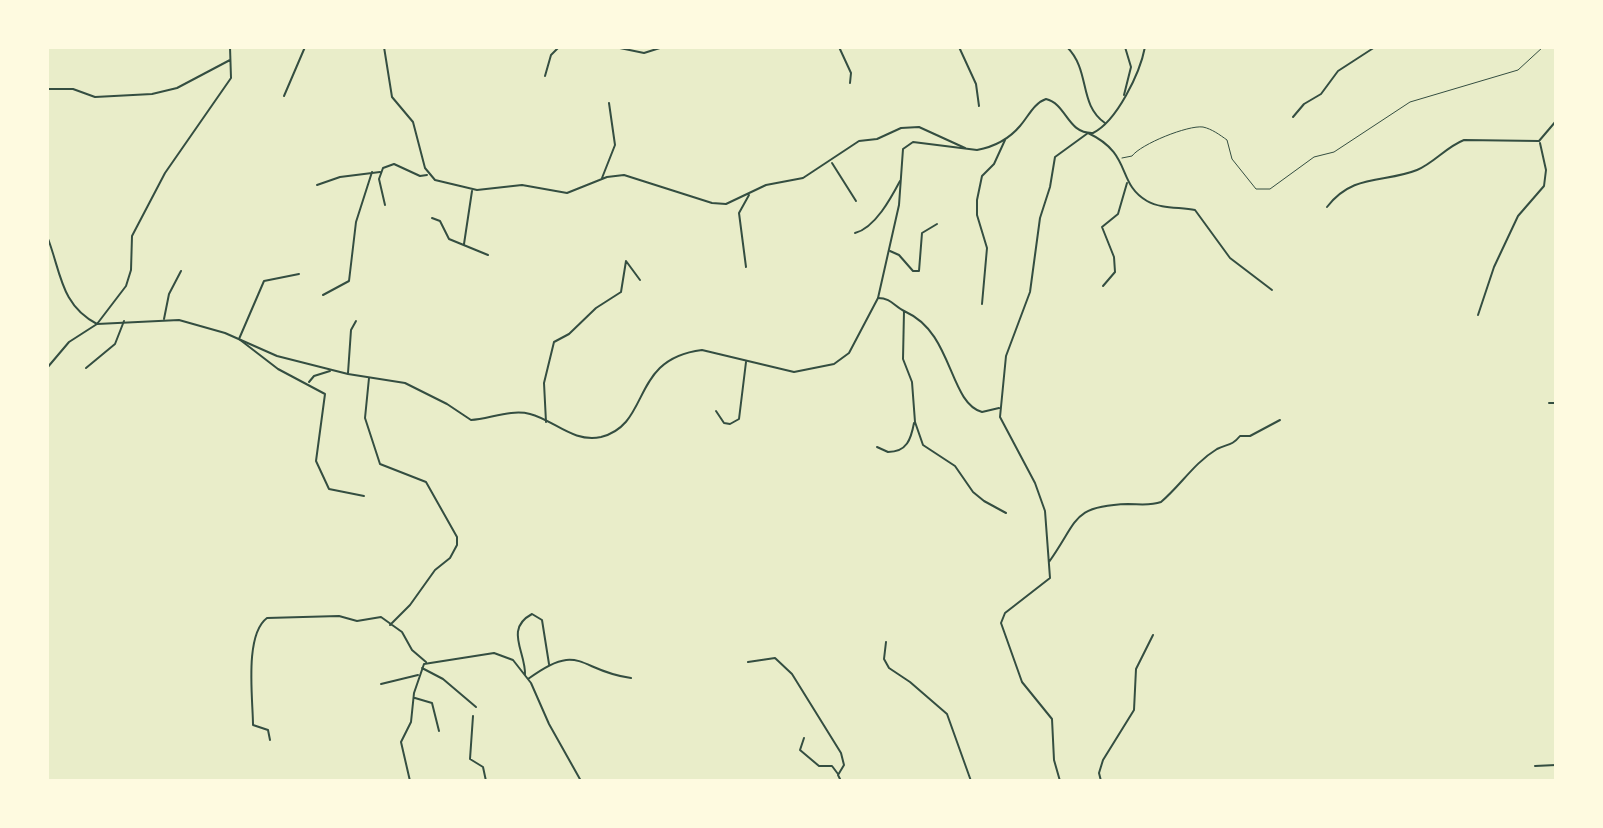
<!DOCTYPE html>
<style>
body{margin:0}
#map{position:relative;width:1603px;height:828px;overflow:hidden;background:#e9edc9;font-family:Lato,sans-serif}
canvas{display:block}
.frame{position:absolute;inset:0;border:49px solid #fefae0;pointer-events:none}
</style>
<div id="map">
<canvas width="1603" height="828"></canvas>
<div class="frame"></div>
</div>
<script>
const c = document.querySelector('canvas').getContext('2d');
c.lineJoin = 'round';
function strokePath(path, color, width, dash) {
  c.strokeStyle = color;
  c.lineWidth = width;
  c.lineCap = dash ? 'butt' : 'round';
  c.setLineDash(dash || []);
  c.stroke(path);
}
strokePath(new Path2D(`
 M1122 158 1132 156C1141 144 1188 125 1203 127 1212 129 1220 135 1227 140L1232 159 1256 189H1270L1314 157 1334 152 1410 102 1518 70 1543 47`), '#344e41', 1);
strokePath(new Path2D(`
 M384 47 392 97 413 122 425 168 435 180 477 190 522 185 567 193 607 177 624 175 712 203 726 204 766 185 803 178 859 141 877 139 901 128 919 127 965 148
 M615 47 644 53 663 47
 M839 47 851 73 850 83
 M959 47 976 84 979 106
 M1067 47C1091 71 1078 104 1105 123
 M545 76 551 55 559 47
 M47 89H73L95 97 152 94 177 88 230 60
 M1124 95 1131 67 1125 47
 M284 96 305 47
 M1293 117 1304 104 1321 94 1338 71 1375 47
 M832 163 856 201
 M602 178 615 145 609 103
 M317 185 340 177 380 172
 M385 205 379 179 383 168 394 164 420 176 427 175
 M1327 207C1353 173 1385 183 1417 170 1434 163 1446 147 1464 140L1539 141 1556 121
 M432 218 440 221 449 239 488 255
 M855 233C875 228 891 198 900 181
 M47 236C61 271 60 305 97 324L126 286 131 270 132 236 165 173 231 78 230 47
 M464 244 472 191
 M890 251 899 255 913 271H919L922 233 937 224
 M746 267 739 213 749 195
 M299 274 264 281 239 339 278 369 325 394 316 461 329 489 364 496
 M1103 286 1115 272 1114 257 1102 227 1118 214 1127 183
 M323 295 349 281 356 222 372 172
 M878 298C892 298 894 307 906 312 953 333 949 403 982 412L999 408
 M982 304 987 248 977 215V200L982 176 994 164 1005 140
 M904 311 903 359 912 382 915 422 923 445 955 466 973 492 984 501 1006 513
 M1478 315 1494 267 1518 216 1544 186 1546 170 1540 143
 M164 319 169 294 181 271
 M86 368 115 344 124 321
 M348 373 351 330 356 321
 M369 378 365 418 380 464 426 482 457 537V545L450 558 435 570 410 605 390 625
 M309 382 314 376 330 371
 M1549 403H1556
 M716 411 724 423 730 424 739 419 746 362
 M546 422 544 383 554 342 569 334 596 308 621 292 626 261 640 280
 M877 447 888 452C907 452 911 439 914 423
 M1049 562C1079 520 1071 506 1128 504 1139 504 1150 506 1161 502 1181 485 1194 463 1217 449 1227 444 1232 446 1240 436H1250L1280 420
 M886 642 884 659 889 668 910 682 947 714 971 781
 M748 662 775 658 792 674 841 753 844 765 838 775 841 781
 M422 668 443 679 476 707
 M525 675C526 652 504 629 532 614L542 620 549 664
 M528 679C581 640 578 671 631 678
 M381 684 418 675
 M415 698 432 703 439 731
 M473 716 470 759 483 767 486 781
 M804 738 800 750 819 766H832L838 774
 M270 740 268 730 253 725C253 700 244 635 267 618L339 616 357 621 381 617 402 632 412 650 426 662
 M1535 766 1556 765
 M410 781 401 742 411 722 414 693 424 664 494 653 513 660 531 683 549 724 581 781
 M1060 781 1054 760 1052 719 1022 682 1001 623 1005 613 1050 578 1045 511 1035 483 1000 417 1006 356 1030 292 1040 218 1050 187 1055 157 1088 133C1133 154 1116 183 1147 201 1161 209 1180 207 1195 210L1230 258 1272 290
 M1101 781 1099 773 1103 760 1134 710 1136 669 1153 635`), '#344e41', 2);
strokePath(new Path2D(`
 M47 368 69 342 97 324 179 320 225 333 277 356 348 374 405 383 447 404 471 420C489 419 511 409 530 414 554 420 573 443 601 437 652 424 629 359 702 350L794 372 834 364 849 353 878 298 899 205 903 149 913 142 977 150C993 147 1009 139 1020 126 1028 117 1034 103 1046 99 1067 104 1067 134 1093 133 1117 121 1140 73 1145 47`), '#344e41', 2);
</script>
